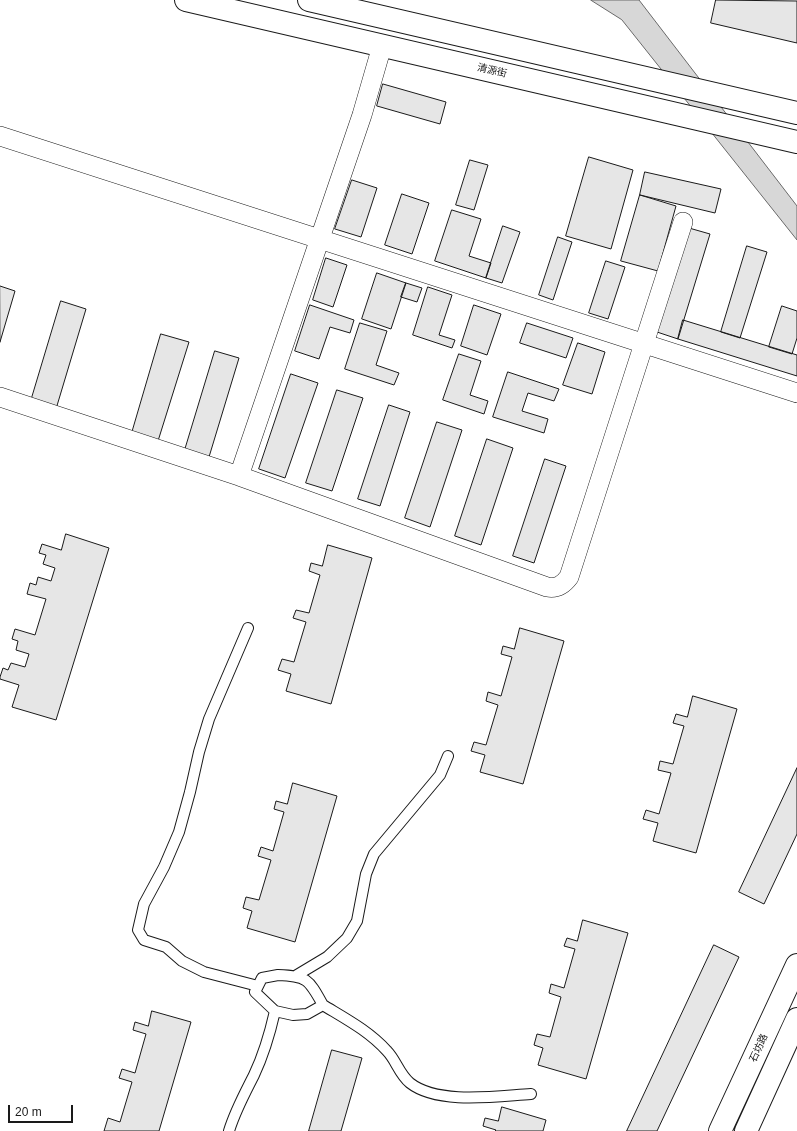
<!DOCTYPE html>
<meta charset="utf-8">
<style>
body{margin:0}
#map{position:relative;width:797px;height:1131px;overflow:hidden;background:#fff;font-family:Arial,sans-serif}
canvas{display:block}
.scale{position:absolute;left:8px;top:1105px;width:65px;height:18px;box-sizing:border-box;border:2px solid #1a1a1a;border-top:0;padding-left:5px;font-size:12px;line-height:14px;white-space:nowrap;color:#1a1a1a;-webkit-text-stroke:3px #fff;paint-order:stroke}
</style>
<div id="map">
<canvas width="797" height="1131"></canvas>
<div class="scale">20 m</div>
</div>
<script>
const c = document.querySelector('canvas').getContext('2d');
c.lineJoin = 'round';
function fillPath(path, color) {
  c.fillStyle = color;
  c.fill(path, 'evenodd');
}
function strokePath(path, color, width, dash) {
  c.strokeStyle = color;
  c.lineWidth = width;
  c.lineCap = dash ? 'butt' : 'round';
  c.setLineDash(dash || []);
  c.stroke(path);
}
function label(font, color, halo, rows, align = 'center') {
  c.font = font + ' Arial,"Noto Sans SC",sans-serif';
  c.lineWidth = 3;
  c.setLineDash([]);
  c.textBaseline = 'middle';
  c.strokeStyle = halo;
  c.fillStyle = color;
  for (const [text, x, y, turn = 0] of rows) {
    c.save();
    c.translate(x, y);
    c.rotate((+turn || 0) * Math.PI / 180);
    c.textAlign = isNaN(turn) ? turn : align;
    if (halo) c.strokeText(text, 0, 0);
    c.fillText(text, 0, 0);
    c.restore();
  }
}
const water = new Path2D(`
 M591 0H639L797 206V240L622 20Z`);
fillPath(water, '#d7d7d7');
strokePath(water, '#6a6a6a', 1);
const building = new Path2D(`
 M716 0 797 1V43L711 23Z
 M383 84 446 102 440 124 377 106Z
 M589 157 633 170 611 249 566 236Z
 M470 160 488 165 474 210 456 205Z
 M645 172 721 189 715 213 640 195Z
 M352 180 377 188 361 237 335 229Z
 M402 194 429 203 412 254 385 245Z
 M640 195 676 206 658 271 621 261Z
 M452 210 481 219 469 256 491 263 486 278 435 261Z
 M503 226 520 232 502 283 486 278Z
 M689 228 710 234 678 339 657 332Z
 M558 237 572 242 553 300 539 295Z
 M747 246 767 252 740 338 721 332Z
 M326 258 347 265 333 307 313 300Z
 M606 261 625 267 608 319 589 313Z
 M377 273 406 283 391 329 362 319Z
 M406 283 422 288 417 302 401 297Z
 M0 286 15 291 0 342Z
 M428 287 452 295 439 335 455 340 452 348 413 335Z
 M61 301 86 309 56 409 31 401Z
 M310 305 354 320 350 333 330 327 319 359 295 351Z
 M474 305 501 314 487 355 461 346Z
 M782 306 797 311V338L792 354 769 347Z
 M683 320 797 355V376L678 339Z
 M360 323 387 331 376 365 399 373 394 385 345 369Z
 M527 323 573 338 566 358 520 343Z
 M161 334 189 342 158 441 132 433Z
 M578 343 605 352 592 394 563 385Z
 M215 351 239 358 209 457 185 450Z
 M459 354 481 361 470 395 488 401 484 414 443 400Z
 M508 372 559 389 554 401 528 393 522 411 548 419 544 433 493 417Z
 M291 374 318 383 285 478 259 469Z
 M337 390 363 398 332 491 306 483Z
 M389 405 410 412 380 506 358 499Z
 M437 422 462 430 430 527 405 518Z
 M487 439 513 448 481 545 455 536Z
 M545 459 566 466 534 563 513 556Z
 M66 534 109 548 56 720 12 707 19 685 0 679V677L3 668 8 670 11 663 25 667 29 654 16 650 18 641 12 639 15 629 35 635 46 599 27 594 30 583 36 585 38 577 51 581 55 568 43 564 46 555 39 553 42 544 61 550Z
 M328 545 372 558 331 704 286 691 291 674 278 670 282 659 294 662 306 622 293 618 296 610 309 613 320 575 309 571 311 563 322 566Z
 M520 628 564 641 523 784 480 772 485 755 471 751 474 742 486 745 498 705 486 701 488 692 501 696 512 657 501 654 503 646 514 649Z
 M693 696 737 709 696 853 653 841 658 823 643 819 646 810 659 814 671 773 658 770 660 761 673 764 684 726 673 723 676 714 687 717Z
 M797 768V834L764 904 739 892Z
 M293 783 337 796 295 942 247 928 252 911 243 908 246 897 259 900 271 860 258 856 261 847 273 851 284 812 274 809 276 801 287 804Z
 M583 920 628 933 586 1079 538 1065 543 1048 534 1045 537 1034 550 1037 561 997 549 993 551 984 564 988 575 949 564 946 567 938 577 941Z
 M714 945 739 957 657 1131H627Z
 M152 1011 191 1022 159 1131H104L108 1118 120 1122 132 1082 119 1078 122 1069 135 1073 146 1034 133 1030 135 1022 148 1026Z
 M332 1050 362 1058 341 1131H309Z
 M502 1107 546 1120 543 1131H495L496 1130 483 1126 485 1118 498 1121Z`);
fillPath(building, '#e6e6e6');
strokePath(building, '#1a1a1a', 1);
const lane = new Path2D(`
 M248 628 209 719 199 752 190 792 179 832 164 867 144 904 138 930 144 940 166 947 182 961 204 972 258 986
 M278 975C308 976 309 980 323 1005L307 1014 293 1015 275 1011 255 992 262 978Z
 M297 975 327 957 347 938 357 921 366 874 374 854 440 775 448 756
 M323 1005C346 1019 369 1031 387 1051 396 1060 399 1074 410 1083 438 1105 497 1096 531 1094
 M229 1131C235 1111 245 1093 254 1075 264 1054 270 1033 275 1011`);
const street = new Path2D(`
 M0 136 797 393
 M0 397 239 476 547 587C557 589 563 585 569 577L683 222
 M239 476 362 115 382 46`);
const secondary = new Path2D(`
 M186 0 797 142
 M309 0 797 113
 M720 1131 797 965
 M746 1131 797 1019`);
strokePath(lane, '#1a1a1a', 12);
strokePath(street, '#1a1a1a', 20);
strokePath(secondary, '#1a1a1a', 24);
strokePath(lane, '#fff', 10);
strokePath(street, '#fff', 19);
strokePath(secondary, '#fff', 22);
label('10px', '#1a1a1a', '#fff', [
 ["清源街",492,71,13],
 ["石坊路",759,1048,-65]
]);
</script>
